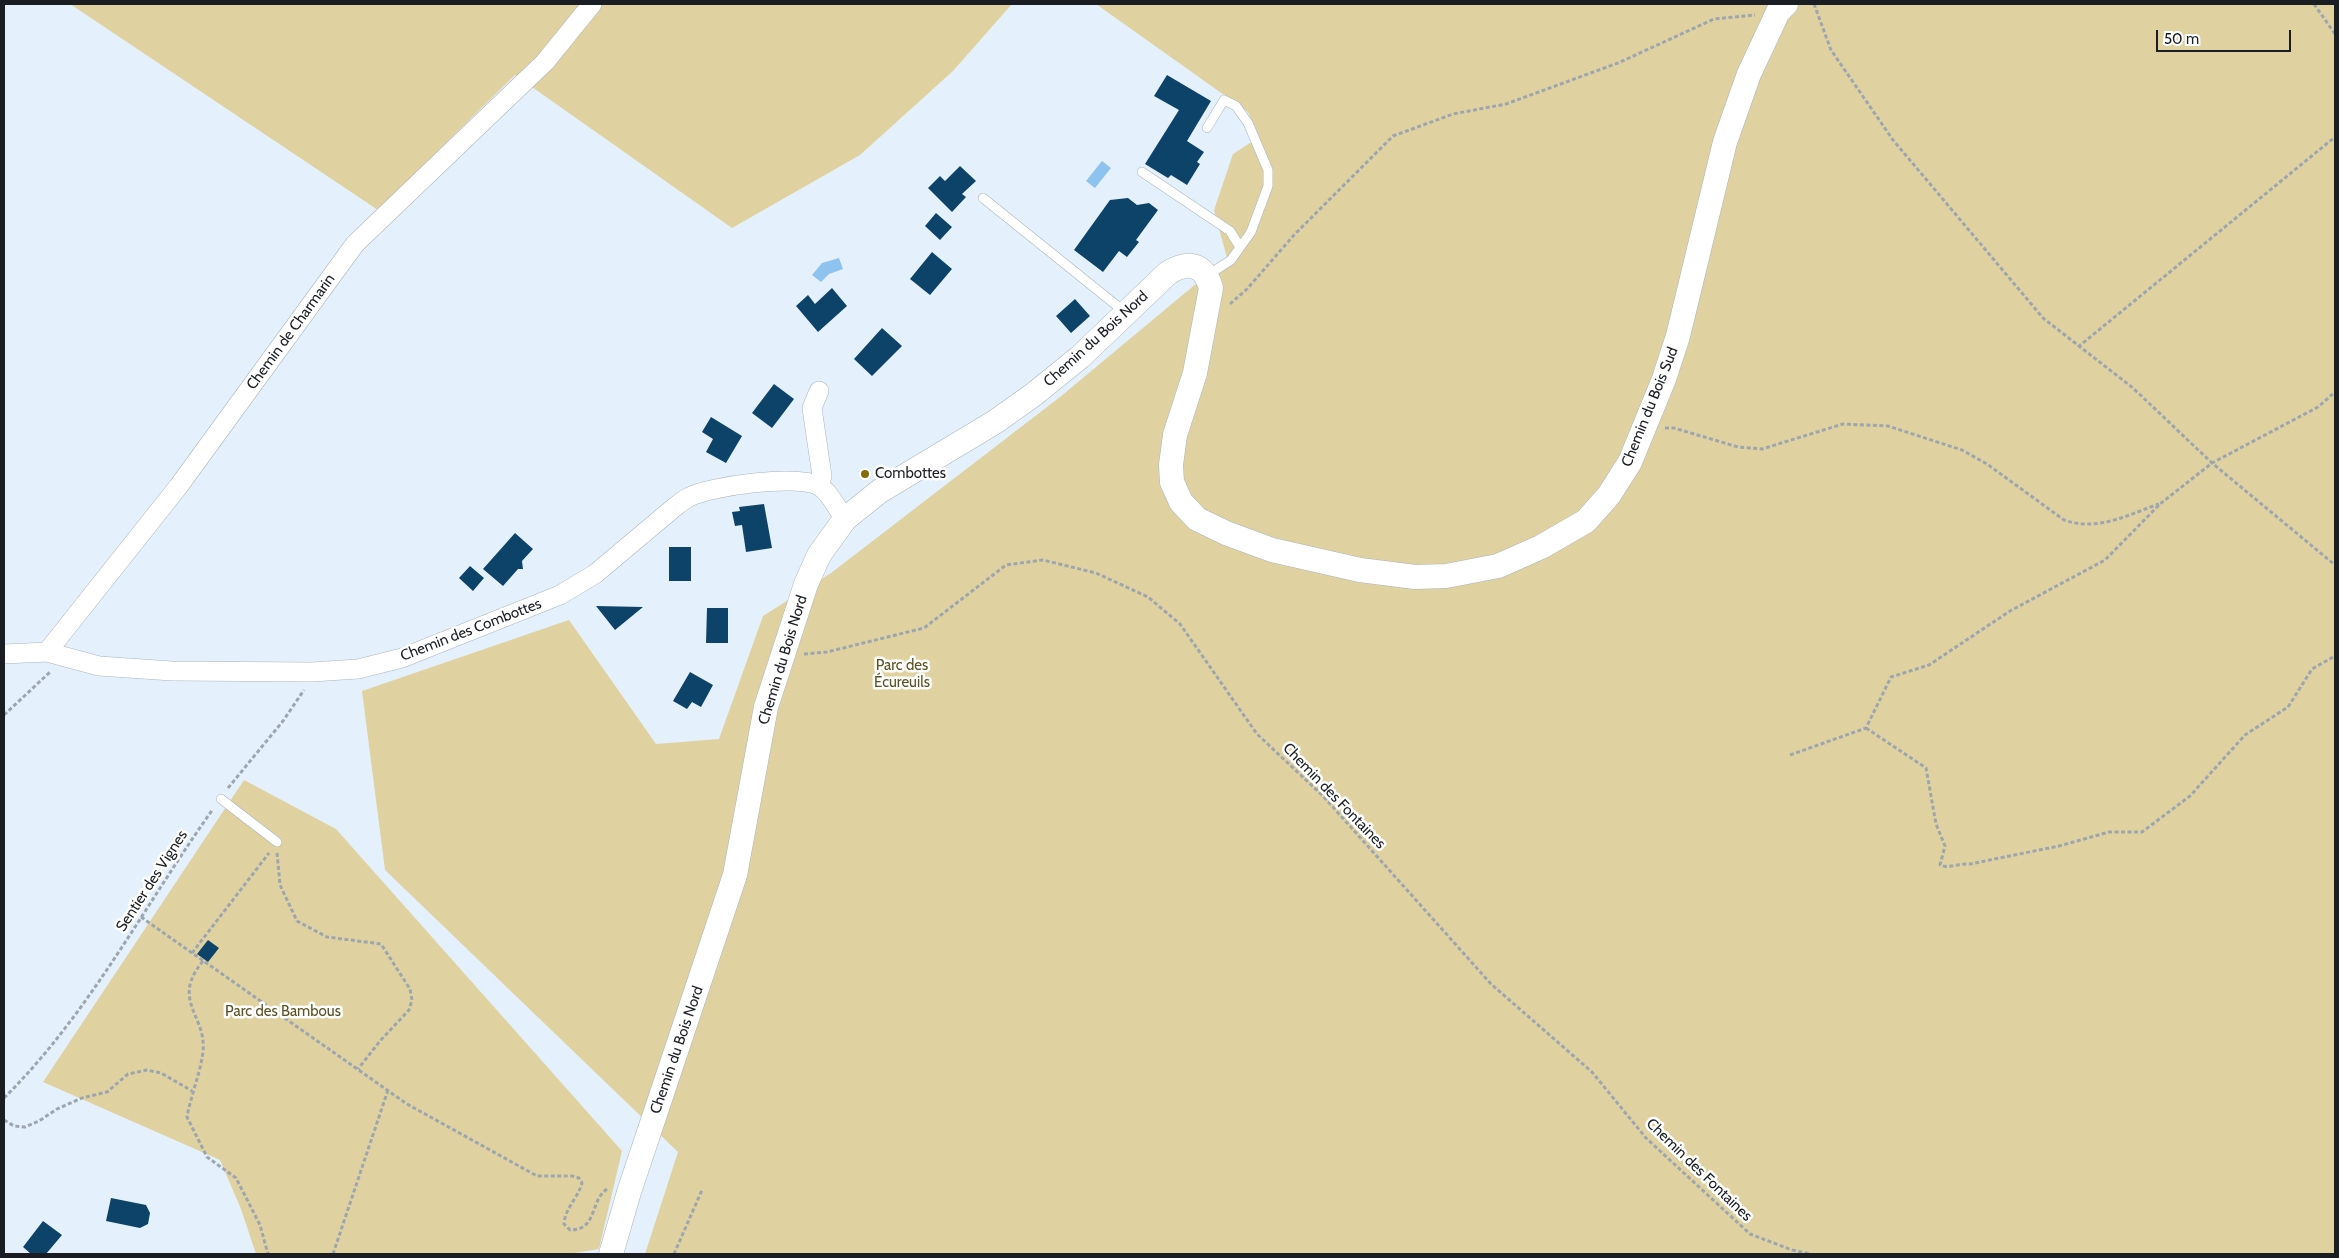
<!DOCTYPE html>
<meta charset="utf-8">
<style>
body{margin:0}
#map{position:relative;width:2339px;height:1258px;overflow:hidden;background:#e4f0fb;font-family:Cabin,sans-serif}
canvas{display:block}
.frame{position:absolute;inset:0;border:5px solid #1a1e22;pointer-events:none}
.scale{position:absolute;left:2156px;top:30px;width:135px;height:22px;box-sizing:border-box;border:2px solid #1a1e22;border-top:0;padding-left:6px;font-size:15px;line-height:18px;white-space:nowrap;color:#1a1e22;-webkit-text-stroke:4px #fff;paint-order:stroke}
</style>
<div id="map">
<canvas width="2339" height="1258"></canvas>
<div class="frame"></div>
<div class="scale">50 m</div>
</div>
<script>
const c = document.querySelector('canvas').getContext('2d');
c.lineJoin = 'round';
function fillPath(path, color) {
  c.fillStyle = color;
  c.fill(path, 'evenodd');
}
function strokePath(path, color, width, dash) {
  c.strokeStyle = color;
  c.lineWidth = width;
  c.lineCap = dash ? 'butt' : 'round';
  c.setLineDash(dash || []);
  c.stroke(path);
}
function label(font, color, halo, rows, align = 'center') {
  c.font = font + ' Cabin,sans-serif';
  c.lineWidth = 5;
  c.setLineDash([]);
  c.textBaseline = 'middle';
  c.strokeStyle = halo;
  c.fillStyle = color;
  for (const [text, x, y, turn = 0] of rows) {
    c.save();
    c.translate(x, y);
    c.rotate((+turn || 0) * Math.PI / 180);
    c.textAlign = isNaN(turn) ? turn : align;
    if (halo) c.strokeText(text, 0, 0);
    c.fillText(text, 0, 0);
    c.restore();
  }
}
fillPath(new Path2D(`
 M70 4H1012L953 71 860 155 732 228 515 75 378 210Z
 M1096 4H2335V1254H645L678 1152 385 870 362 691 569 620 656 744 719 739 763 616 831 573 1060 397 1227 258 1214 210 1233 154 1259 137 1248 112Z
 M244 780 336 829 622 1151 599 1249 569 1254H256L241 1209 220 1160 43 1082Z`), '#e0d2a0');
fillPath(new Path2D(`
 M1102 161 1111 168 1095 188 1086 181Z
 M839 258 843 269 829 274 821 282 812 275 822 263Z`), '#8ec3f0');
fillPath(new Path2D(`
 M1167 75 1211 101 1187 141 1204 152 1197 162 1200 164 1187 185 1171 175 1168 178 1145 164 1179 110 1154 96Z
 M960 166 976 181 962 194 966 197 952 212 928 188 940 176 945 181Z
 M1128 198 1137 205 1149 203 1158 210 1136 240 1139 242 1127 257 1119 251 1103 272 1074 250 1110 200Z
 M936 213 952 227 940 240 925 226Z
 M932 252 952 269 930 295 910 279Z
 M832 288 847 306 818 332 796 306 808 295 815 304Z
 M1075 299 1090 316 1071 333 1056 316Z
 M882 328 902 346 872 376 854 359Z
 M774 384 794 399 772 428 752 413Z
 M711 417 742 436 726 463 706 452 713 439 702 432Z
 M764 504 772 548 746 552 742 525 735 526 732 512 740 511 739 507Z
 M515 533 533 549 522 561 523 569H518L503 586 483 569Z
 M669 547H691V581H669Z
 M470 566 484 578 473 591 459 578Z
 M596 606 643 607 615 630Z
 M707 608H728V643H706Z
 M690 672 713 685 701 707 692 702 687 709 673 701Z
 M208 940 219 948 208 962 197 954Z
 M111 1198 146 1205 150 1213 148 1224 140 1228 106 1221Z
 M43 1221 62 1235 46 1254H31L23 1247Z`), '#0d4369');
const service = new Path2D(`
 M1207 128 1224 100 1236 106 1248 123 1268 170V186L1251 232 1231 260 1208 275
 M1142 172 1230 231 1240 247
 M983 198 1126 313
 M221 799 277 842`);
const minor = new Path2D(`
 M819 391 812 408 822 476 819 486
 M47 652 178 487 355 244 545 62 592 4
 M4 654 47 652 99 666 172 671 312 672 358 669 402 658 560 595 595 574 676 506C680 503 684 500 689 497 711 486 797 474 819 486 830 492 837 509 845 519`);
const tertiary = new Path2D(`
 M611 1254 629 1192 735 875 766 707 806 584 819 555 845 519 880 491 995 422 1033 395 1080 357 1168 273C1188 261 1204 263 1211 288L1195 373 1175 435 1171 465 1172 482 1181 502 1197 519 1226 533 1272 550 1360 570 1415 577 1446 576 1498 566 1541 547 1586 521 1609 495 1630 462 1664 379 1678 336 1725 142 1749 74 1778 12 1786 4`);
strokePath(service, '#a9b5bf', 10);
strokePath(minor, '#a9b5bf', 20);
strokePath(tertiary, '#a9b5bf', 25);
strokePath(new Path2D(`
 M1814 4 1831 50 1893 140 2043 318 2133 388 2212 463 2335 565
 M2314 4 2335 34
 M1230 304 1247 289 1294 235 1393 136 1453 114 1506 104 1618 63 1714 19 1755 15
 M2078 347 2335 137
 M1665 428H1674L1738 447 1762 449 1843 424 1888 426 1962 450 1987 464 2064 520C2097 532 2127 515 2159 504
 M804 654 827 652 924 628 1006 565 1043 560 1096 573 1148 597 1180 624 1257 734 1323 796 1491 984 1592 1072 1646 1138 1750 1234 1792 1250 1811 1254
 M4 715 50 672
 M1866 728 1926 768 1936 824 1945 846 1940 865C1948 869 1960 863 1970 864L2059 846 2109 832H2142L2190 796 2245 735 2288 707 2312 669 2335 656
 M1790 755 1866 728 1891 677 1929 665 2010 611 2105 560 2160 504 2212 463 2318 407 2335 392
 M228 788 283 721 304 690
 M277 853 280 885 297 921 327 937 381 944 410 989 412 1000 409 1010 380 1041 358 1069
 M141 917 407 1104 537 1176H572L579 1178 582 1183C578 1198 565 1208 564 1224L570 1230C599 1230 589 1198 609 1188
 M192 953 269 853
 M203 961C170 1001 207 1015 203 1052 200 1074 191 1095 187 1117L207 1157 236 1178 260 1225 268 1254
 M4 1098C89 1014 144 906 213 809
 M4 1120 14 1126 25 1127 39 1121 57 1109 82 1098 107 1092 128 1074 147 1070 161 1073 192 1091
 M333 1254 388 1090
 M674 1254 702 1190`), '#9da6af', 3, [4, 2.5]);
strokePath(service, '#fff', 9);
strokePath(minor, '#fff', 19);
strokePath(tertiary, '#fff', 24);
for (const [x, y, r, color] of [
 [865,474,5,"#826d0a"]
]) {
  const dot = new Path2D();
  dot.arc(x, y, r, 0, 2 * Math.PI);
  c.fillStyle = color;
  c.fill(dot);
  strokePath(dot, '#fff', 2);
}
label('15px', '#1a1e22', '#fff', [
 ["Chemin de Charmarin",291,332,-54],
 ["Chemin du Bois Nord",1096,339,-42],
 ["Chemin du Bois Sud",1650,407,-68],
 ["Chemin des Combottes",471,630,-21],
 ["Chemin du Bois Nord",783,660,-73],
 ["Chemin des Fontaines",1334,796,46],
 ["Sentier des Vignes",152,881,-57],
 ["Chemin du Bois Nord",677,1050,-71],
 ["Chemin des Fontaines",1699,1170,44]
]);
label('15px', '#1a1e22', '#fff', [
 ["Combottes",875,474]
], 'left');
label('15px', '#5d5121', '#fff', [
 ["Parc des",902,666],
 ["Écureuils",902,683],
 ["Parc des Bambous",283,1012]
]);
</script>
